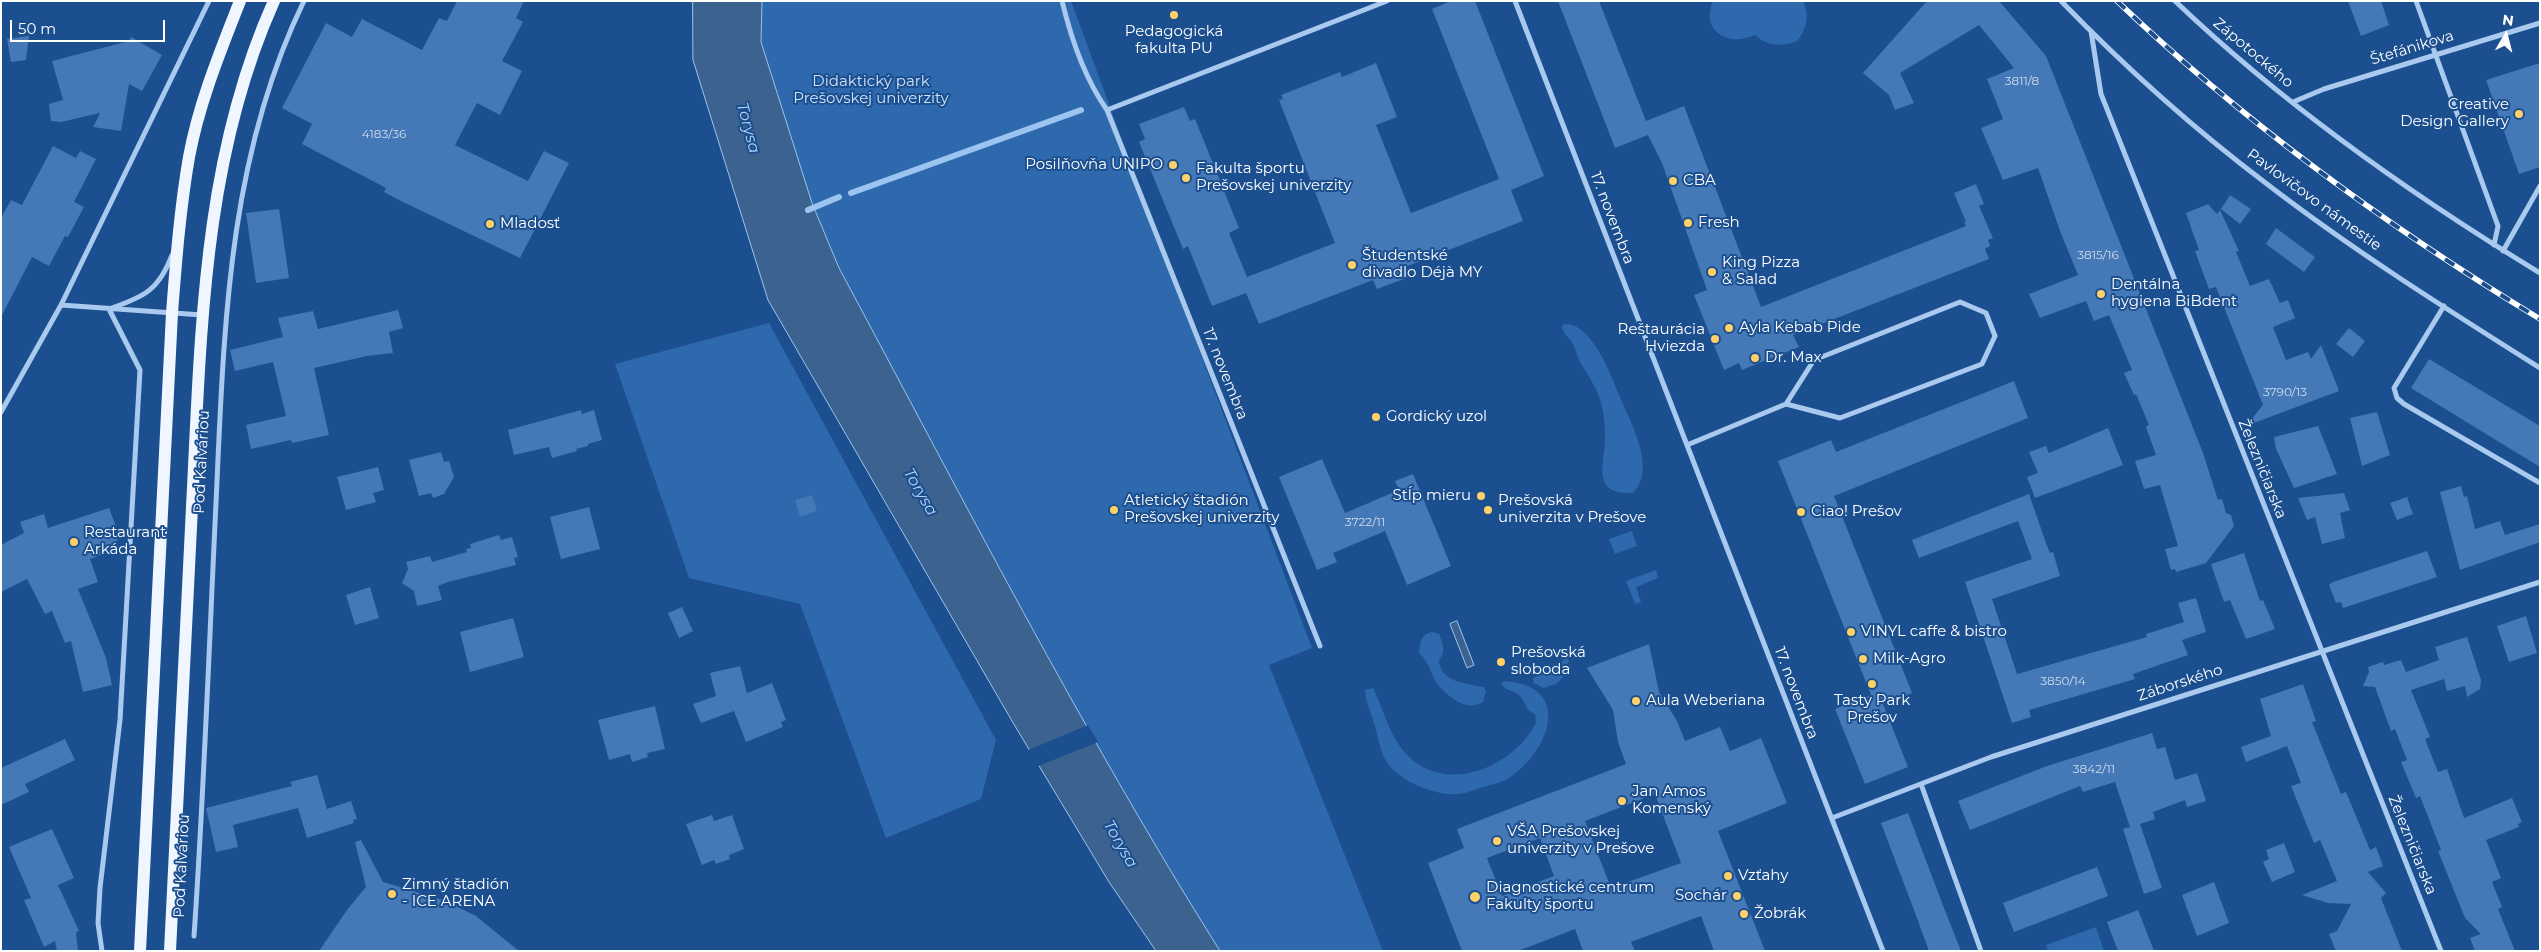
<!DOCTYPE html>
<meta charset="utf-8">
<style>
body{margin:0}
#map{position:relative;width:2541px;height:952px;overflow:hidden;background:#1b4f8f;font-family:Montserrat,sans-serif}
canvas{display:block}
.frame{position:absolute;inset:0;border:2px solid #fff;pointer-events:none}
.north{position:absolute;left:2481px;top:10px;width:50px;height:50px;-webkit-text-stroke:4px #1b4f8f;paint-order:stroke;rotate:8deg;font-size:14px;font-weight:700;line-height:20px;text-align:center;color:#fff}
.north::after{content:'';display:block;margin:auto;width:18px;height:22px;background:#fff;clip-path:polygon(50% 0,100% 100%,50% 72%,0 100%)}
.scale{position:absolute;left:10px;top:20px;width:155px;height:22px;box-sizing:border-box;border:2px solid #fff;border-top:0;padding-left:6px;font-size:15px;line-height:18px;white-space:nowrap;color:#fff;-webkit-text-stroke:4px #1b4f8f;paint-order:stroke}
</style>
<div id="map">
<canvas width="2541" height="952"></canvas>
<div class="frame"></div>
<div class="north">N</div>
<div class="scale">50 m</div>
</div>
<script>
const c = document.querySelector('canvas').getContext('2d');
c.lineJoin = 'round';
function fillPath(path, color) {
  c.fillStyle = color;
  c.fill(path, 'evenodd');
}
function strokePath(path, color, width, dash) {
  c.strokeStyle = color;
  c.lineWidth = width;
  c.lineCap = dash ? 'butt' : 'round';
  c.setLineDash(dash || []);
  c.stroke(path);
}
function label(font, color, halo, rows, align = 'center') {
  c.font = font + ' Montserrat,sans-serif';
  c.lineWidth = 4;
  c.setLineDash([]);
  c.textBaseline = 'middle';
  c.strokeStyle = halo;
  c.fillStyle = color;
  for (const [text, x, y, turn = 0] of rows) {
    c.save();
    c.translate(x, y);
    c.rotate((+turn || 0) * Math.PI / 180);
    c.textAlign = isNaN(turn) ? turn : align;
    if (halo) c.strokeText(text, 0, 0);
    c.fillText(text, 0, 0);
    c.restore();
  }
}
fillPath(new Path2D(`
 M762 1H1071L1207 371 1312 648 1269 665 1383 951H1220C1081 730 962 497 839 268L812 203 761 42Z
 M1713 1H1803C1810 16 1807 30 1796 42 1780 46 1768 47 1755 35 1729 47 1700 32 1713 1Z
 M769 323 996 740 981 799 886 838 800 604 689 578 615 364Z
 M1566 324C1592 324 1611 375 1619 395 1629 419 1658 469 1633 493 1590 495 1605 464 1605 438 1605 428 1604 416 1602 407 1598 388 1589 378 1580 362 1577 356 1576 350 1573 344 1569 337 1562 334 1562 325Z
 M1632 531 1637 546 1615 554 1609 539Z
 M1656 570 1658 578 1636 587 1641 602 1635 604 1626 581Z
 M1432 632 1439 634C1443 643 1446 653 1439 660 1440 682 1467 684 1484 687L1486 692 1483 702C1467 712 1450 698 1439 686 1430 675 1430 662 1419 653 1420 643 1421 634 1432 632Z
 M1566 658 1569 660 1563 677 1556 684 1543 688 1534 683 1533 678 1553 669Z
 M1504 681C1573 685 1551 750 1509 778 1502 783 1489 785 1480 788 1474 790 1465 794 1458 794 1435 796 1397 781 1385 759 1380 750 1378 737 1375 726 1371 713 1366 703 1365 690L1373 688C1384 710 1390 738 1408 756 1448 795 1513 767 1536 723L1535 714C1523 708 1527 703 1519 695 1513 690 1505 691 1501 684Z
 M2096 927 2104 951H2048L2046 945Z`), '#2e69ad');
const water = new Path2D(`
 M693 1H762L761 42 812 203 839 268C962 497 1081 730 1220 951H1156L1109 882 1012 721 768 300 693 60Z
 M1457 621 1474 665 1467 668 1450 624Z`);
fillPath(water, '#3c6290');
strokePath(water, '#9cc4f0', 1);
fillPath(new Path2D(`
 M1088 725 1098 742 1036 767 1026 751Z`), '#1b4f8f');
strokePath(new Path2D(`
 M851 193 1081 110
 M808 210 839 197`), '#9cc4f0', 6);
fillPath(new Path2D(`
 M457 1H524L516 18 523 22 502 61 522 71 500 115 477 103 455 145 528 181 544 151 569 163 520 258 401 201 384 192 386 188 302 144 312 124 282 108 326 23 352 37 362 19 422 50 439 18 447 21Z
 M1451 1H1475L1544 176 1511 190 1523 221 1405 267 1409 277 1377 289 1373 280 1259 324 1246 293 1212 306 1188 246 1183 249 1139 142 1145 139 1139 124 1184 107 1190 121 1195 119 1239 228 1229 233 1247 277 1335 243 1279 100 1283 99 1281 95 1340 72 1342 77 1376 63 1397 117 1376 125 1411 213 1499 179 1432 9Z
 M1558 1H1599L1646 121 1684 106 1761 307 1966 226 1964 222H1966L1954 193 1976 184 1984 204 1979 206 1993 238 1988 240 1990 246 1985 249 1989 259 1793 335 1799 347 1742 370 1739 363 1724 370 1694 295 1707 290 1662 163 1648 135 1615 148Z
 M1927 1H1999L2046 56 2203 453 2218 500 2222 499 2226 513 2231 515 2234 526 2206 563 2176 572 2175 569 2171 570 2165 549 2178 546 2160 485 2144 489 2135 461 2156 455 2147 430 2146 426 2149 425 2136 394 2134 395 2124 373 2132 370 2109 315 2094 321 2086 301 2040 318 2029 294 2078 275 2060 231 2038 168 2003 180 1981 128 2003 119 1987 79 2014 68 1979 25 1900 73 1914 103 1895 110 1889 95 1863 73Z
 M2348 1H2381L2389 25 2361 36Z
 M29 36 26 60 11 62 7 39Z
 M131 37 162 55 142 91 129 84 121 131 93 127 100 113 61 122 51 121 49 104 63 100 52 61 129 41Z
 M2540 63V167L2519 174 2486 80Z
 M53 146 76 158 80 151 96 159 74 202 84 207 68 237 65 236 49 266 32 257 1 317V218L11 200 22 205Z
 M2230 195 2251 209 2240 224 2221 209Z
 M2208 204 2217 214 2220 210 2239 251 2236 252 2250 286 2269 279 2280 303 2288 300 2295 318 2273 327 2286 360 2308 352 2311 359 2321 345 2339 391 2246 426 2263 405 2216 287 2209 289 2195 251 2199 250 2186 213Z
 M279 209 289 278 256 283 246 213Z
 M2276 228 2315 257 2304 272 2266 244Z
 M398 310 403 328 389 332 393 353 367 356 314 368 329 435 292 443 291 440 251 449 246 425 286 416 273 362 235 371 230 350 283 337 278 318 313 311 318 329Z
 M2349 328 2365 341 2353 357 2336 344Z
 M2429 359 2540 426V467L2411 388Z
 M2014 381 2028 418 1834 496 1912 693 1883 704 1908 767 1865 784 1835 709 1871 695 1778 461 1831 440 1836 452Z
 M581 410 582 414 594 410 602 440 588 444V446L576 449 577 451 552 458 549 447 514 455 508 430Z
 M2377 412 2390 455 2362 466 2350 418Z
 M2318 426 2337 474 2294 488 2276 449 2274 437Z
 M2108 428 2123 465 2035 498 2027 477 2038 473 2029 452 2046 446 2049 453Z
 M441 452 444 462 449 461 454 477 444 494 433 498 431 493 419 496 409 460Z
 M1322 459 1345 513 1399 490 1395 481 1413 474 1451 566 1407 585 1385 531 1333 553 1337 562 1317 570 1279 477Z
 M378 467 384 490 373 493 376 502 346 510 337 477Z
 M2461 486 2464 497 2467 496 2475 529 2500 521 2505 535 2540 524V542L2460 570 2440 492Z
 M2344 493 2350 510 2340 513 2345 538 2322 544 2315 517 2307 520 2298 498Z
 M2029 494 2046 543 2050 553 2053 552 2060 576 1992 599 2017 674 2147 637 2146 634 2184 622 2178 603 2196 598 2206 632 2182 640 2188 655 2133 674 2135 679 2029 710 2031 717 2012 723 1965 582 2032 559 2018 521 1919 558 1912 540Z
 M812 495 817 511 800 517 795 500Z
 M2407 497 2413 514 2397 520 2390 503Z
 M589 507 600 549 561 559 550 517Z
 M109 508 120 537 117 539 118 544 110 546 112 551 90 559 98 582 78 589 106 658 112 685 83 692 71 641 65 643 52 611 45 614 27 579 1 592V545L24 533 20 522 44 514 48 528Z
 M499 535 501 540 512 537 518 557 514 558 516 565 448 582 438 586 442 600 417 606 414 591 402 583 408 569 406 562 430 556 432 562 467 552 466 549 471 548 470 544Z
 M2427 551 2437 577 2343 608 2341 602 2336 603 2329 585 2333 582Z
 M2244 553 2260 601 2263 600 2275 629 2246 639 2230 600 2224 602 2211 564Z
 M370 587 379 618 355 625 346 595Z
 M682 607 693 631 679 638 668 613Z
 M2526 616 2537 653 2509 662 2497 626Z
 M513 618 524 657 470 672 460 632Z
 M2467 637 2481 680 2480 689 2467 697 2465 686 2447 691 2444 679 2411 690 2430 737 2425 739 2438 772 2447 769 2464 818 2512 798 2522 822 2518 824 2519 827 2486 840 2501 878 2492 882 2502 907 2498 909 2515 951H2475L2470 938 2481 934 2465 918 2438 851 2441 850 2420 796 2416 798 2401 762 2407 760 2395 729 2391 731 2375 687 2363 686 2369 672 2368 667 2383 662 2384 665 2401 660 2406 672 2439 660 2435 647Z
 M1649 644 1659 692 1677 721 1685 741 1720 727 1730 751 1761 738 1787 803 1718 831 1765 951H1714L1701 916 1631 942 1635 951H1583L1575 929 1518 951H1462L1428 863 1464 848 1457 829 1626 764 1618 742 1613 710 1587 668ZM1655 794 1681 863 1611 888 1585 821ZM1540 838 1554 876 1502 896 1487 858Z
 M740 666 747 693 772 683 786 720 781 722 783 727 746 742 734 711 701 723 693 704 716 696 710 673Z
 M2303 684 2316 721 2312 722 2341 794 2346 792 2370 850 2376 847 2383 866 2368 872 2386 893 2381 898 2402 951H2336L2329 934 2337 931 2351 904 2328 903 2302 895 2337 881 2320 840 2314 843 2291 786 2301 783 2287 746 2246 762 2241 747 2271 736 2260 699Z
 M655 706 665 749 647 753 648 757 632 762 630 754 609 760 598 720Z
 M2152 733 2157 749 2165 747 2175 780 2197 773 2206 801 2187 807 2185 800 2153 812 2155 819 2140 824 2162 888 2144 894 2123 829 2130 827 2115 782 2083 792 2080 786 1970 830 1958 801 2047 766Z
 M65 739 75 760 25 784 29 792 1 805V768Z
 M317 775 327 809 351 801 357 819 353 820 354 823 307 838 298 808 233 825 238 847 216 852 206 808 292 786 290 782Z
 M1908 813 1944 908 1961 951H1929L1917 918 1881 823Z
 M712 815 714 821 732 815 744 849 729 855 730 859 716 864 714 860 702 865 686 824Z
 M52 829 74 878 58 885 79 931 76 932 78 951H57L55 941 44 947 24 900 31 898 9 847Z
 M361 840 383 882 443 900 476 916 519 951H319L347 910 366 887 355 842Z
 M2284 843 2295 872 2272 882 2263 862 2269 859 2266 850Z
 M2097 867 2108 896 2014 932 2003 903Z
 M2214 882 2229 923 2197 936 2182 895Z
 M2138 910 2154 951H2118L2107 922Z`), '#4478b7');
strokePath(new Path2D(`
 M1062 1C1071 38 1085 79 1107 110
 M1515 1 1883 951
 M2061 1C2125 67 2194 129 2267 184 2354 251 2448 310 2540 368
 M2175 1C2285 106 2410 194 2540 273
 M2416 1 2498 226 2494 245
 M2091 31 2101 94 2441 951
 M2293 102 2324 89 2540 23
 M2503 251 2540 186
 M61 305 202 315
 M2444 306 2394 388 2397 398 2404 404 2540 483
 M1 412 61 305 209 1
 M1687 445 1786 404 1814 360 1960 302 1986 313 1995 336 1982 364 1840 418 1786 404
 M1320 646 1107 110 1387 1
 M1921 784 1981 951
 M1832 818 1991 757 2540 582
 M194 936C204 792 209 647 216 503 224 331 227 159 304 1
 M102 951 98 923 100 888 120 720 140 370 109 309C144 297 159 290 172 255`), '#a9c9ee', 5);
strokePath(new Path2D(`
 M140 951 172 313C176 261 180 209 189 157 199 103 220 52 240 1
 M170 951C177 803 185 655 192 507 201 336 202 161 274 1`), '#f0f6ff', 12);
const rail = new Path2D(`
 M2117 1C2246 124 2388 227 2540 319`);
strokePath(rail, '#fff', 5.5);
strokePath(rail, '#1b4f8f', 4, [11]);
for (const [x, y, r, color] of [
 [1174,15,5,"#ffd166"],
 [2519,114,5,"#ffd166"],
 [1173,165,5,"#ffd166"],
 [1186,178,5,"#ffd166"],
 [1673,181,5,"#ffd166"],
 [1688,223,5,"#ffd166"],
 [490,224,5,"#ffd166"],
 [1352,265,5,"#ffd166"],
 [1712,272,5,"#ffd166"],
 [2101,294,5,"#ffd166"],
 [1729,328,5,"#ffd166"],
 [1715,339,5,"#ffd166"],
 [1755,358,5,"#ffd166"],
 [1376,417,5,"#ffd166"],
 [1481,496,5,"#ffd166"],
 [1114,510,5,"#ffd166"],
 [1488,510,5,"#ffd166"],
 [1801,512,5,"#ffd166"],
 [74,542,5,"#ffd166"],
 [1851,632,5,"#ffd166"],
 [1863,659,5,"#ffd166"],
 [1501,662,5,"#ffd166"],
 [1872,684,5,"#ffd166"],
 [1636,701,5,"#ffd166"],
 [1622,801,5,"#ffd166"],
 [1497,841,5,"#ffd166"],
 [1728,876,5,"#ffd166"],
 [392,894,5,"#ffd166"],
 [1737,896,5,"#ffd166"],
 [1475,897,6,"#ffd166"],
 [1744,914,5,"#ffd166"]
]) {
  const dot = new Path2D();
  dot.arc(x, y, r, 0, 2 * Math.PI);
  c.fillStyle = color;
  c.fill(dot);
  strokePath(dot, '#1b4f8f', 2);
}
label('12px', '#d0dded', null, [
 ["3811/8",2022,81],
 ["4183/36",384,134],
 ["3815/16",2098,255],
 ["3790/13",2285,392],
 ["3722/11",1365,522],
 ["3850/14",2063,681],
 ["3842/11",2094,769]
]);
label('15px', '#fff', '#1b4f8f', [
 ["Pedagogická",1174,32,"center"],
 ["fakulta PU",1174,49,"center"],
 ["Creative",2509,105,"right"],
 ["Design Gallery",2509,122,"right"],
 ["Posilňovňa UNIPO",1163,165,"right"],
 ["Fakulta športu",1196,169],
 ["Prešovskej univerzity",1196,186],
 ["CBA",1683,181],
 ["Fresh",1698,223],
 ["Mladosť",500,224],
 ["Študentské",1362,256],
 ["divadlo Déjà MY",1362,273],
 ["King Pizza",1722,263],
 ["& Salad",1722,280],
 ["Dentálna",2111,285],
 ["hygiena BiBdent",2111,302],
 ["Ayla Kebab Pide",1739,328],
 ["Reštaurácia",1705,330,"right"],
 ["Hviezda",1705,347,"right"],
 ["Dr. Max",1765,358],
 ["Gordický uzol",1386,417],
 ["Stĺp mieru",1471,496,"right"],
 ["Atletický štadión",1124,501],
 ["Prešovskej univerzity",1124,518],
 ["Prešovská",1498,501],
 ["univerzita v Prešove",1498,518],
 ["Ciao! Prešov",1811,512],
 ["Restaurant",84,533],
 ["Arkáda",84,550],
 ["VINYL caffe & bistro",1861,632],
 ["Prešovská",1511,653],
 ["sloboda",1511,670],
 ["Milk-Agro",1873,659],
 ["Aula Weberiana",1646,701],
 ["Tasty Park",1872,701,"center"],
 ["Prešov",1872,718,"center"],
 ["Jan Amos",1632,792],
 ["Komenský",1632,809],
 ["VŠA Prešovskej",1507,832],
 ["univerzity v Prešove",1507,849],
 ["Vzťahy",1738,876],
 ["Zimný štadión",402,885],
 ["- ICE ARENA",402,902],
 ["Diagnostické centrum",1486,888],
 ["Fakulty športu",1486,905],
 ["Sochár",1727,896,"right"],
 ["Žobrák",1754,914]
], 'left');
label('15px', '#fff', '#1b4f8f', [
 ["Štefánikova",2412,48,-17],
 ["Zápotockého",2253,53,40],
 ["Pavlovičovo námestie",2314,200,36],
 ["17. novembra",1612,218,69],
 ["17. novembra",1225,374,68],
 ["Pod Kalváriou",202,462,-87],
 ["Železničiarska",2262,469,68],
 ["Záborského",2180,683,-18],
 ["17. novembra",1796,693,69],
 ["Železničiarska",2412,845,68],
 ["Pod Kalváriou",182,866,-87]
]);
label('15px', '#cfe3fa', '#1b4f8f', [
 ["Didaktický park",871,82],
 ["Prešovskej univerzity",871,99]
]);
label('italic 16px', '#b5d3f5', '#1b4f8f', [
 ["Torysa",748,128,75],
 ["Torysa",920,492,60],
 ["Torysa",1120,844,60]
]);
</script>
